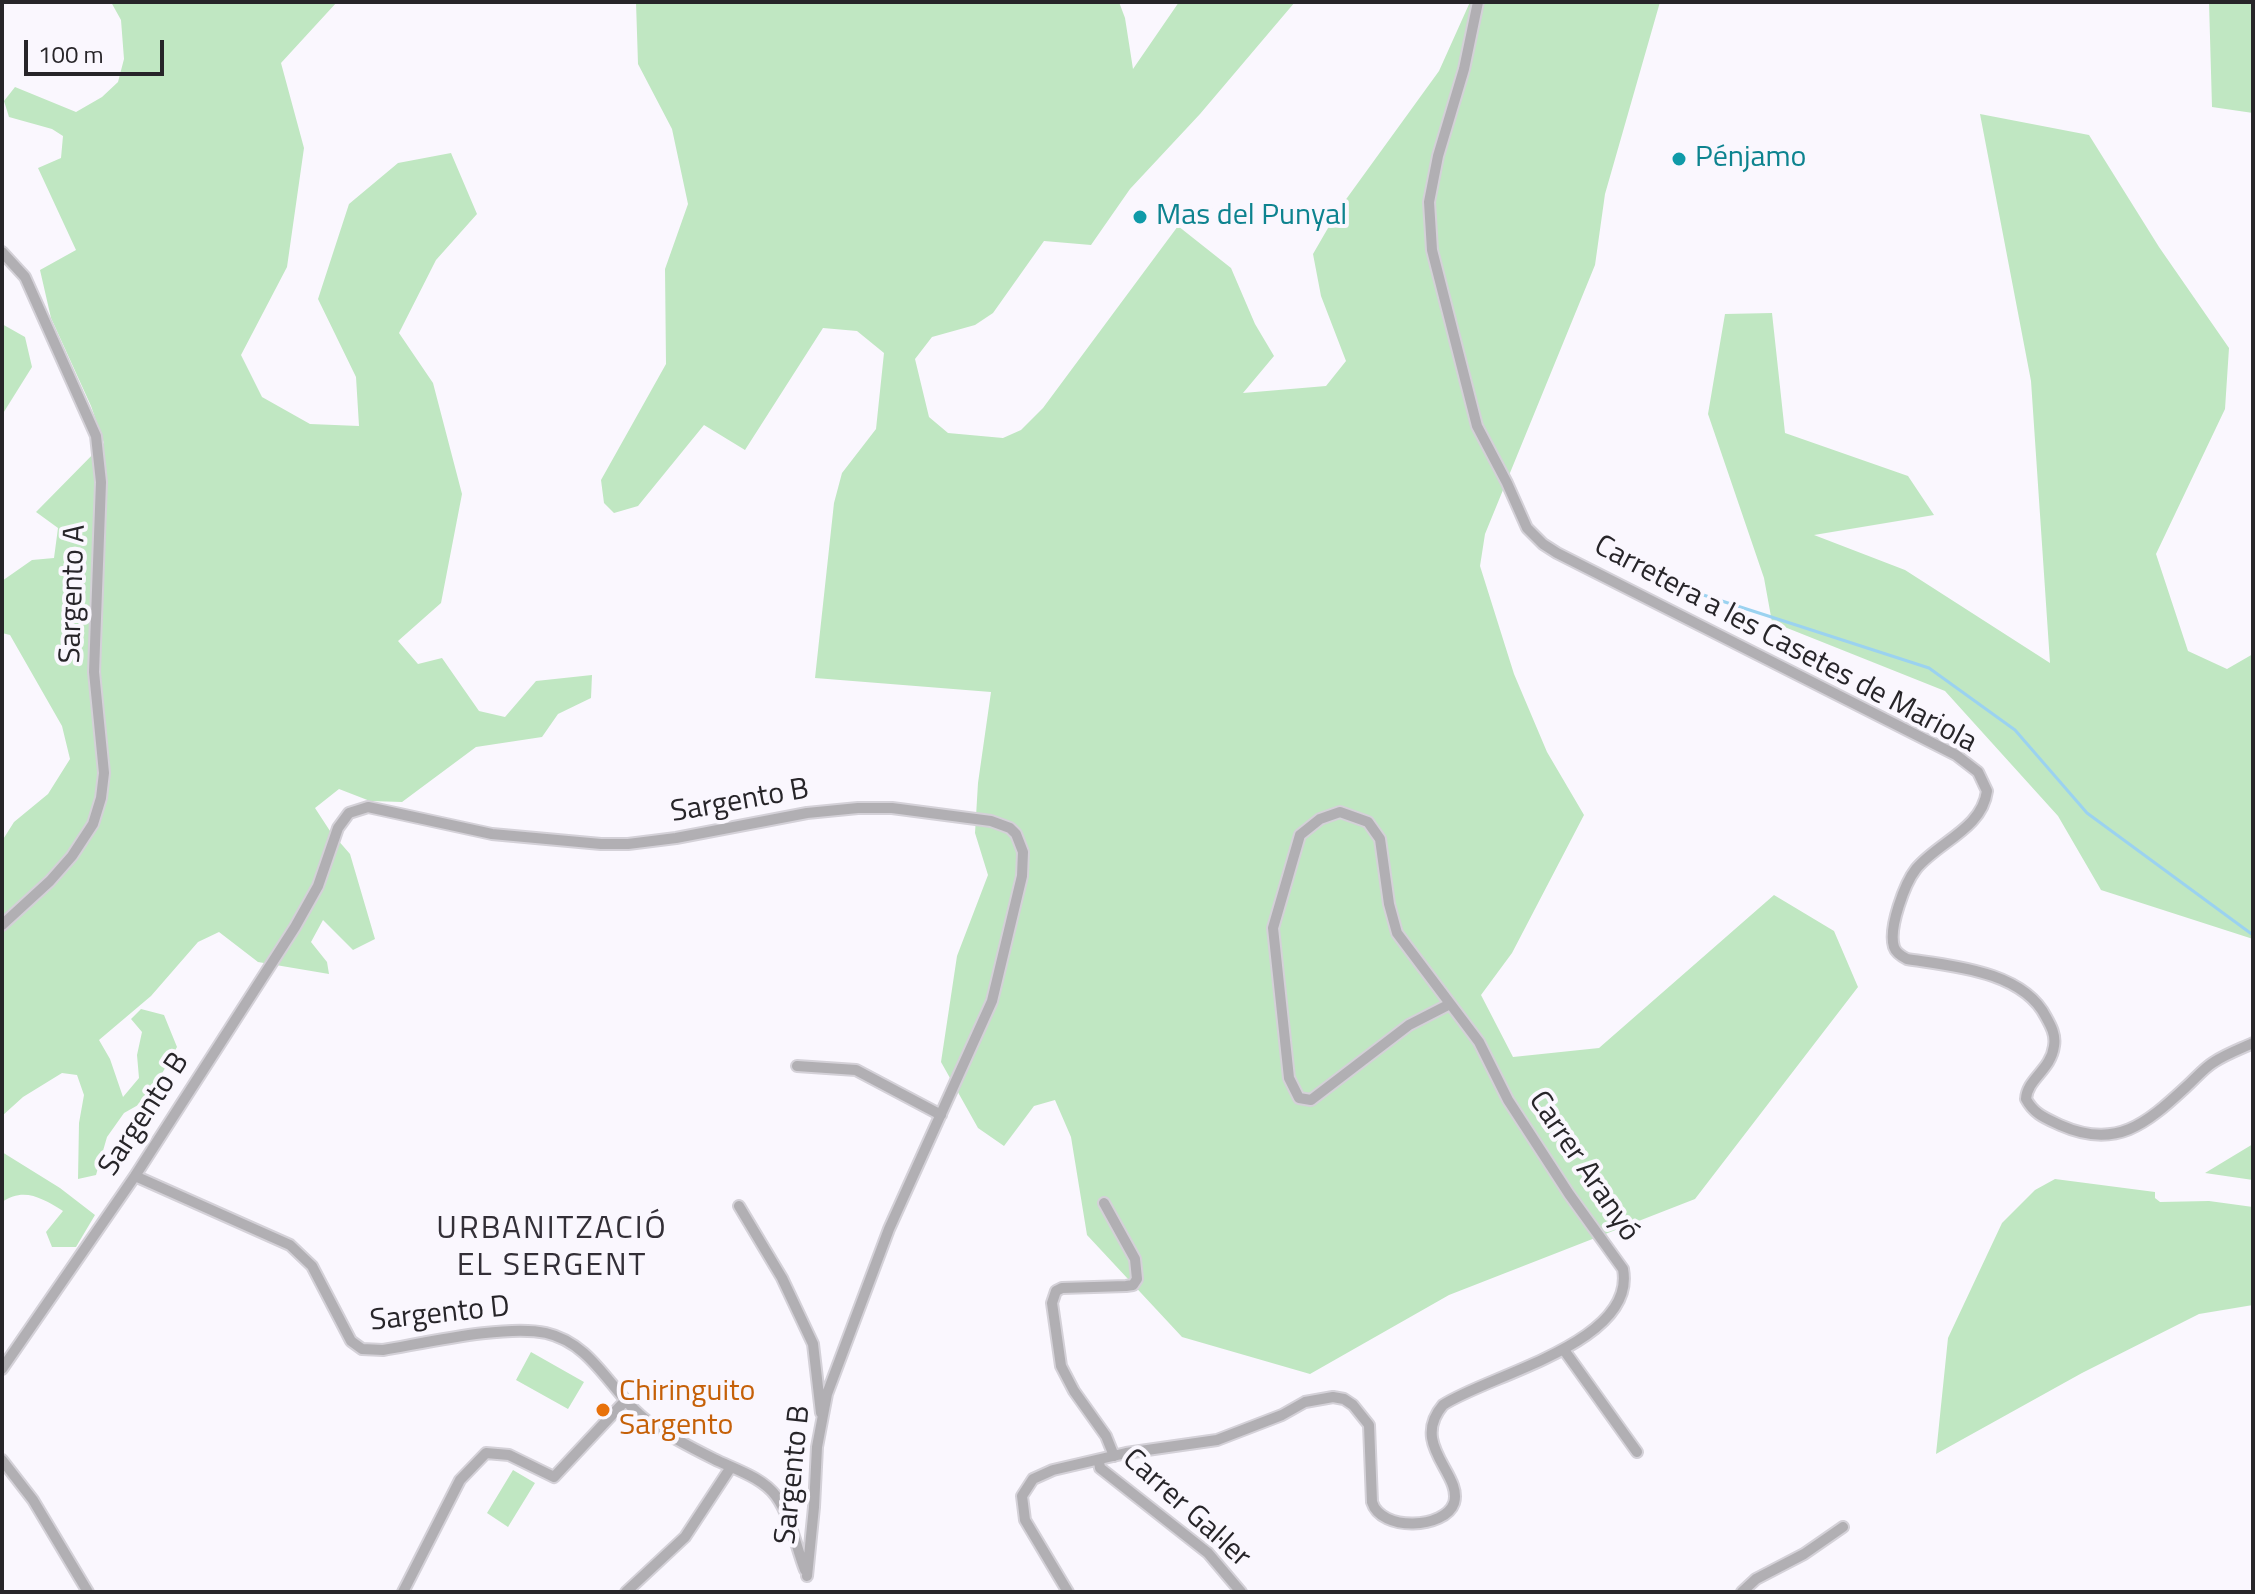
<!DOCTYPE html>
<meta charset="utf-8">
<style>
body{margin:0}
#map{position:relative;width:2255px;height:1594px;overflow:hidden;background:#faf7fe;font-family:"Titillium Web",sans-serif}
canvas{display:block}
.frame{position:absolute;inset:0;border:4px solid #272529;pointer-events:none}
.scale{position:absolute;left:24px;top:40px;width:140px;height:36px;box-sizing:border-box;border:4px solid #272529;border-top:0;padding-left:10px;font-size:24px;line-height:28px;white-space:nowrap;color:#272529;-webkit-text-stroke:6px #faf7fe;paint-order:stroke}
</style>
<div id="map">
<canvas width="2255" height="1594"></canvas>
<div class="frame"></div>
<div class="scale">100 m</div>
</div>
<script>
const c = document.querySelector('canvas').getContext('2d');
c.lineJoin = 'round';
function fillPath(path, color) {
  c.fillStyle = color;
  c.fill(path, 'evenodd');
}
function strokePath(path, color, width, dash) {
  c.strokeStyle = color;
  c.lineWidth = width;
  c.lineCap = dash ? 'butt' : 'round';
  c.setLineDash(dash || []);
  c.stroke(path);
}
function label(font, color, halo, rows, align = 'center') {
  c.font = font + ' "Titillium Web",sans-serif';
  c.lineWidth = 8;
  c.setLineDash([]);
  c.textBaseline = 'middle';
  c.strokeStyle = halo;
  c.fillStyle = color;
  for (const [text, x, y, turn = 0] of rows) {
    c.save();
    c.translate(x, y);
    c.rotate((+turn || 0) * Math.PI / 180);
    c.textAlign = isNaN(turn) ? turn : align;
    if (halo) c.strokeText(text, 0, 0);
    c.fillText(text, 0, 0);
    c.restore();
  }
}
fillPath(new Path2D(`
 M111 2H337L281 63 304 148 287 267 241 355 262 397 310 424 359 426 356 377 318 299 349 204 398 163 451 153 477 214 436 260 399 333 433 383 462 494 441 603 398 641 418 664 442 658 479 711 505 717 536 681 592 675 591 698 558 714 542 737 476 747 402 802 370 801 339 789 315 808 330 831 350 854 375 939 353 950 323 920 311 942 327 962 329 974 258 962 219 932 198 942 151 996 99 1040 110 1059 123 1097 139 1078 137 1055 142 1032 131 1019 141 1009 164 1015 177 1047 147 1100 124 1113 107 1137 96 1175 78 1179 79 1123 84 1095 77 1075 62 1073 23 1097 2 1116V841L14 822 48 794 70 759 62 726 10 635 2 633V581L32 560 54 558 58 528 36 512 104 443 91 406 51 318 40 270 76 250 38 168 61 158 63 136 52 129 9 117 4 101 15 87 76 112 102 97 118 82 124 59 121 20Z
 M636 2H1119L1125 18 1133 69 1179 2H1295L1200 114 1130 189 1091 245 1044 241 993 313 975 325 932 337 915 359 929 417 948 433 1003 438 1021 430 1043 408 1178 226 1231 268 1255 324 1274 356 1243 393 1326 386 1346 361 1321 296 1313 254 1339 209 1439 71 1470 2H1660L1605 194 1595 265 1485 534 1480 566 1514 674 1547 752 1584 815 1512 953 1481 995 1513 1057 1599 1048 1774 895 1834 931 1858 987 1695 1199 1449 1295 1310 1374 1182 1337 1087 1235 1071 1137 1055 1100 1034 1106 1004 1146 978 1128 941 1062 957 956 988 875 975 833 978 783 991 692 815 678 834 503 842 473 876 429 884 353 857 331 823 328 745 450 704 425 638 506 614 513 604 503 601 480 666 364 665 269 688 204 672 129 638 64Z
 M2209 2H2253V113L2212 107Z
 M1980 114 2089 135 2159 247 2229 348 2225 409 2156 554 2188 651 2227 669 2253 654V939L2101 890 2058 816 1945 691 1772 622 1764 578 1708 414 1725 314 1772 313 1785 433 1908 476 1934 515 1814 535 1905 570 2050 663 2031 381Z
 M2 324 25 337 32 367 2 415Z
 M2253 1144V1180L2205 1173Z
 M2 1152 60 1188 95 1215 76 1247H52L46 1232 63 1211C42 1198 24 1187 2 1202Z
 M2055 1179 2155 1192V1198L2160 1202 2209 1201 2253 1207V1305L2199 1314 2082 1373 1936 1454 1948 1338 2002 1223 2035 1190Z
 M531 1352 584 1382 568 1409 516 1380Z
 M513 1470 535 1483 508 1527 487 1513Z`), '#c0e7c2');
strokePath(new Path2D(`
 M1660 581 1929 668 2015 730 2087 813 2253 935`), '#9bd2f0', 3);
const minor = new Path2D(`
 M1478 2 1464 69 1438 156 1429 202 1432 250 1477 426 1507 483 1527 528 1543 544 1557 553 1956 755 1978 772 1987 791C1982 829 1938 842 1916 869 1905 883 1888 928 1894 947 1896 953 1901 956 1907 959 1952 966 2023 971 2046 1017 2051 1026 2056 1035 2054 1046 2051 1070 2027 1079 2026 1099 2034 1114 2045 1118 2060 1125 2116 1150 2146 1124 2186 1087 2195 1079 2204 1068 2214 1062 2226 1054 2240 1049 2253 1043
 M2 252 25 277 96 436 101 482 94 672 104 773 101 798 93 824 72 856 50 881 2 925
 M797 1066 856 1070 941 1115
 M135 1176 290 1245 312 1266 351 1341 362 1349 383 1350C425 1343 507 1324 546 1333 595 1344 612 1396 650 1423 670 1437 692 1448 714 1459 734 1469 762 1477 776 1496 791 1517 796 1547 805 1570
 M1104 1203 1135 1259 1137 1279 1133 1285 1126 1286 1062 1288 1056 1291 1052 1303 1061 1366 1074 1391 1106 1436 1114 1456
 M739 1206 782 1278 813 1344 821 1413
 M1564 1350 1637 1452
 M2 1369 135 1176 295 927 318 886 338 828 349 813 368 807 492 834 601 844H628L676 838 807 813 858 808H892L991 821 1010 828 1016 834 1023 852 1022 876 992 1001 889 1229 827 1394 817 1447 814 1507 807 1576
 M2 1460 33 1500 88 1592
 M1099 1461 1100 1468 1208 1553 1241 1592
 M403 1592 460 1480 486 1453 509 1455 554 1477 625 1401
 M626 1592 685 1537 731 1467
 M1068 1592 1025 1520 1022 1496 1033 1479 1053 1470 1126 1453 1217 1440 1282 1415 1305 1402 1333 1397 1344 1399 1353 1405 1369 1425 1372 1502C1381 1532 1445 1529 1454 1503 1463 1474 1409 1445 1443 1405 1488 1375 1637 1343 1623 1269L1569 1194 1508 1100 1479 1042 1397 933 1389 904 1380 839 1368 822 1340 812 1320 819 1300 835 1273 928 1289 1078 1299 1098 1311 1100 1409 1025 1450 1004
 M1742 1592 1756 1579 1804 1554 1843 1527`);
strokePath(minor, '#d4d1d8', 14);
strokePath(minor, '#b1afb3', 10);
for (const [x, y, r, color] of [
 [1679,159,8,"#0f9aa8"],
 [1140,217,8,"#0f9aa8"],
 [603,1410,8,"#e8710a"]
]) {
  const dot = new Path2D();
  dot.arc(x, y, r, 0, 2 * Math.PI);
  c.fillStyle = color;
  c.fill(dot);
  strokePath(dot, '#faf7fe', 3);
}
label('30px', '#0d838f', '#faf7fe', [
 ["Pénjamo",1695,159],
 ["Mas del Punyal",1156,217]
], 'left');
label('30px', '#272529', '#faf7fe', [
 ["Sargento A",74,594,-88],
 ["Carretera a les Casetes de Mariola",1785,645,28],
 ["Sargento B",740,802,-10],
 ["Sargento B",145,1115,-57],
 ["Carrer Aranyó",1583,1167,56],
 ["Sargento D",440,1315,-6],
 ["Sargento B",794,1475,-84],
 ["Carrer Gal·ler",1186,1509,42]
]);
label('30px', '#c56008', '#faf7fe', [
 ["Chiringuito",619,1393],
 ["Sargento",619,1427]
], 'left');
c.letterSpacing = '2px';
label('32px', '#332f37', '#faf7fe', [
 ["URBANITZACIÓ",552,1230],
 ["EL SERGENT",552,1267]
]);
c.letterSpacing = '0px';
</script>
